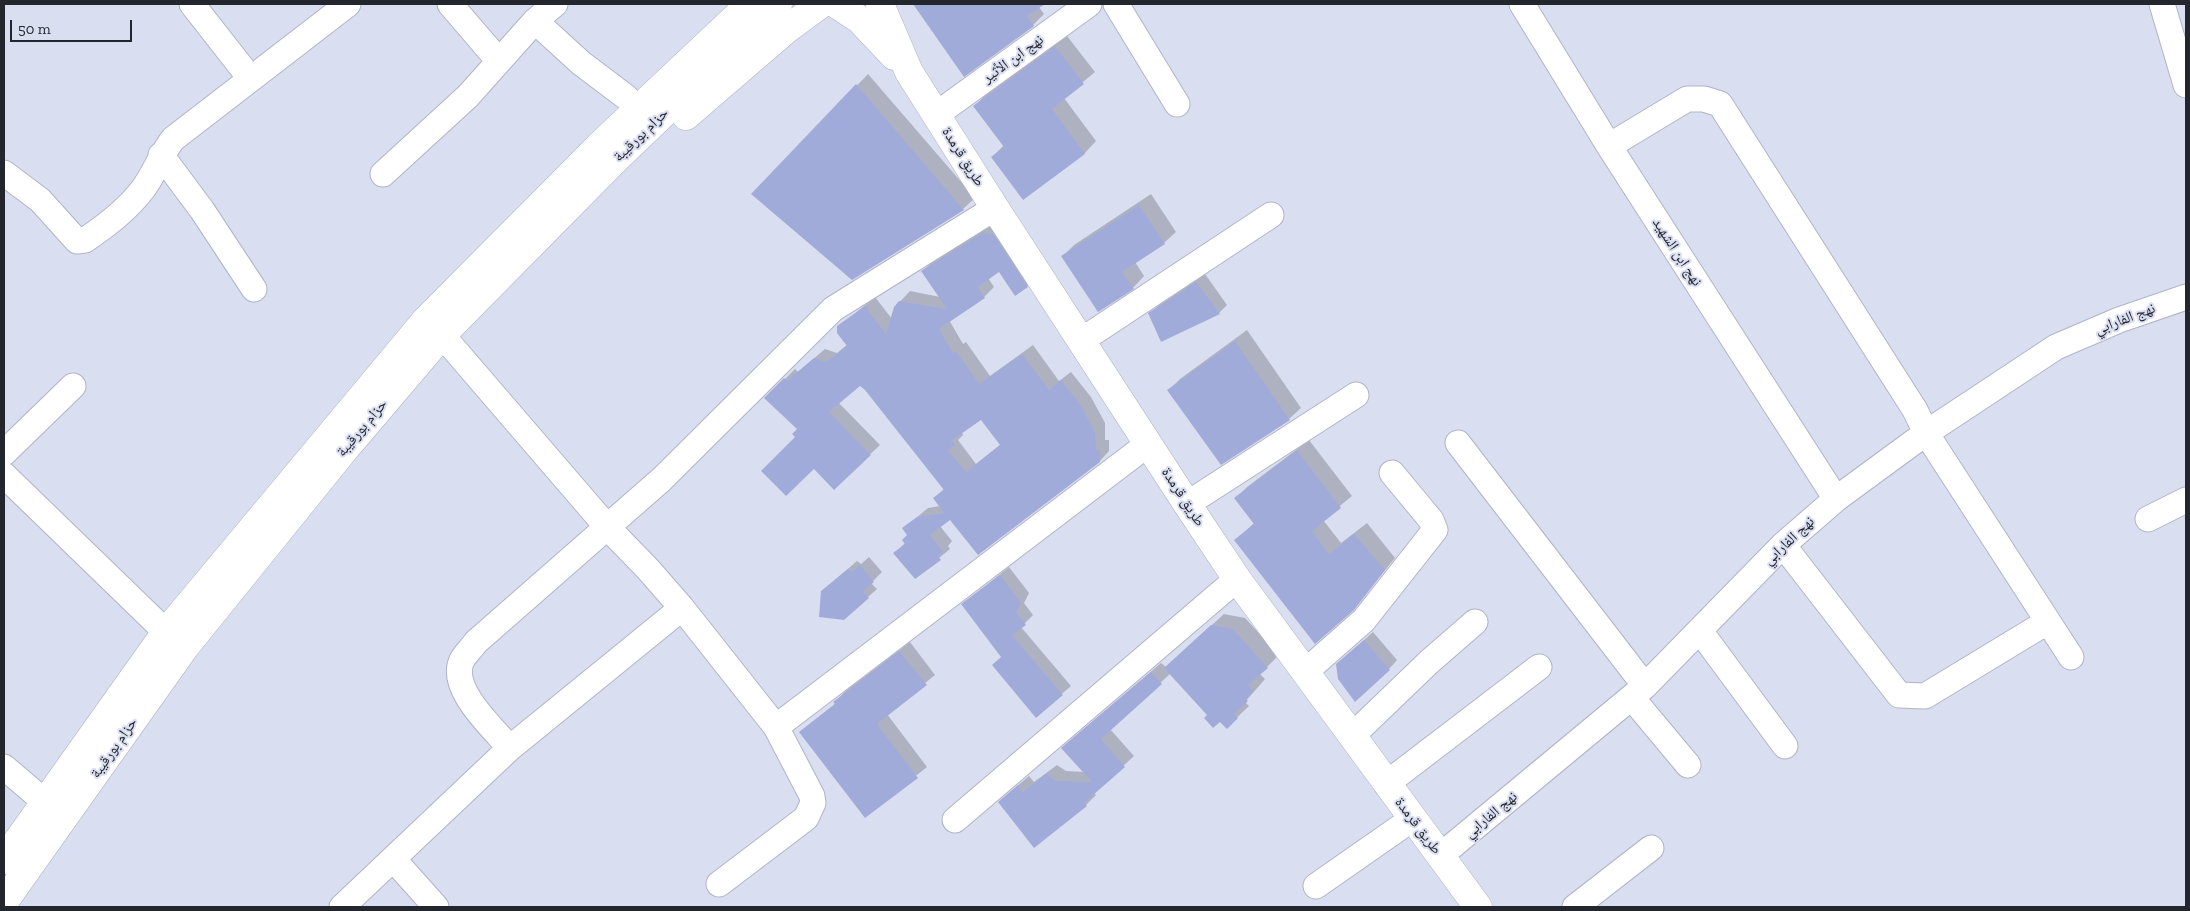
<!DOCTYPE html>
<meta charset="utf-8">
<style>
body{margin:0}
#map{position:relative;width:2190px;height:911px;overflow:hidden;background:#dadef1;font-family:"Zilla Slab",serif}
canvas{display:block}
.frame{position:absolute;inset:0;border:5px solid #24262d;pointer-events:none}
.scale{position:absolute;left:10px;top:20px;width:122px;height:22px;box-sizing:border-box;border:2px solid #24262d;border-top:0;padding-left:6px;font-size:15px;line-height:18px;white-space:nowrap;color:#24262d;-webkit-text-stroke:4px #dadef1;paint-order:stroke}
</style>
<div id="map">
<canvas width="2190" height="911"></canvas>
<div class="frame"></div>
<div class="scale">50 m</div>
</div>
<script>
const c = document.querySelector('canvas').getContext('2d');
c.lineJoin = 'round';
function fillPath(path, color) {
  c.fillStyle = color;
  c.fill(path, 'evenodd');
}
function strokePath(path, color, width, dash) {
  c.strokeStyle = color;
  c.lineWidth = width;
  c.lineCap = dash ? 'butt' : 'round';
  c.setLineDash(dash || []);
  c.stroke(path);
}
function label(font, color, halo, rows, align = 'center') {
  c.font = font + ' "Zilla Slab","Noto Naskh Arabic",serif';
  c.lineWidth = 4;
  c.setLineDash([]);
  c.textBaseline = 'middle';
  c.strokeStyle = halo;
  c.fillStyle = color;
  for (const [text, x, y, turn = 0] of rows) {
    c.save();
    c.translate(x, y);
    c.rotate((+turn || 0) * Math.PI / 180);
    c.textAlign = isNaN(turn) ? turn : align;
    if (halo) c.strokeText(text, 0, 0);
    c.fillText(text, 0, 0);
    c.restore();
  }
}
fillPath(new Path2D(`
 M915 4H1043L1039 7 1044 14 1033 25 964 75Z
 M1067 36 1095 72 1064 98 1096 141 1085 153 1024 198 992 157 1004 145 975 106 986 94Z
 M868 74 975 198 963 209 852 279 753 194Z
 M1151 194 1176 232 1164 243 1135 262 1144 276 1133 288 1063 256 1074 245Z
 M993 224 1037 276 1027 286 999 271 988 278 994 287 984 297 949 320 963 344 966 342 990 376 1033 345 1059 381 1071 372 1091 397 1105 423V440H1109V451L1099 462 950 518 940 526 952 541 948 546 950 549 915 578 895 553 905 543 908 535 904 528 928 508 940 506 934 498 945 488 861 384 838 402 880 445 834 488 797 437 799 429 766 398 795 369 798 372 825 349 837 353 848 344 839 327 875 297 892 319 895 307 910 291 940 297 923 271 933 261ZM981 419 1001 444 976 464 958 440 963 435 962 432Z
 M1205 274 1227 305 1219 313 1150 314 1159 305Z
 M1247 330 1301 408 1289 419 1169 390 1180 379Z
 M1309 440 1352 496 1323 520 1341 543 1367 523 1395 558 1353 609 1236 540 1254 523 1236 498 1247 487Z
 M869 557 882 572 871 583 877 589 868 597 822 591 857 561 861 564Z
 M1009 567 1029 593 1024 603 1033 615 1021 627 1071 686 1036 716 1002 657 963 604Z
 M1224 614 1245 618 1279 655 1260 674 1265 679 1245 702 1249 706 1227 727 1221 720 1209 715 1171 673 1110 729 1134 756 1094 793 1096 795 1086 805 1010 792 1029 776 1034 782 1057 765 1066 771 1084 772 1073 738 1161 663 1166 667Z
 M1373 632 1397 660 1389 669 1346 656Z
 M910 642 935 675 887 714 927 767 865 816 800 732 836 703 844 692Z`), '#0003');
fillPath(new Path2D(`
 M913 4H1045L1027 16 1034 26 964 77Z
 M1055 46 1084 84 1052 109 1085 154 1023 200 991 157 1004 147 973 106Z
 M856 84 964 210 852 280 751 194Z
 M1139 205 1165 244 1122 272 1134 289 1098 312 1061 256Z
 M982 233 994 235 1028 287 1015 296 999 272 978 287 985 298 939 329 953 353 956 351 979 384 1022 354 1049 390 1061 380 1082 407 1095 433 1096 450H1100V462L978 555 950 520 930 535 943 552 938 556 941 560 915 579 893 553 905 544 902 540 907 535 902 528 917 517 944 513 933 498 944 490 865 390 860 386 829 412 871 455 834 490 814 469 786 496 761 471 795 437 792 434 797 429 764 398 784 378 787 381 814 358 826 362 847 346 837 333V326L865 306 886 334 894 307 899 301 947 309 921 271ZM981 420 1000 445 966 472 948 450 955 445 951 441Z
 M1196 282 1220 314 1161 342 1148 313Z
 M1235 341 1290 420 1221 465 1167 390Z
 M1297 450 1341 508 1312 531 1329 554 1354 534 1385 570 1354 610 1315 644 1234 540 1254 524 1234 498Z
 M860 565 874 582 863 591 869 598 844 620 819 617 821 591 848 569 852 572Z
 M1000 575 1021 603 1016 612 1026 625 1012 635 1063 695 1036 718 992 665 1001 657 961 604Z
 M1211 625 1233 629 1268 668 1248 685 1254 691 1246 699 1248 701 1234 714 1238 718 1227 729 1220 722 1213 728 1204 718 1207 715 1164 668Z
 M1364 640 1390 670 1355 702 1338 679 1336 664Z
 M899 651 927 685 877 724 918 778 865 818 799 732 835 704 833 702Z
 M1151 672 1162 684 1101 739 1125 767 1084 803 1087 806 1034 848 998 802 1018 785 1023 792 1046 774 1056 781 1092 782 1061 748Z`), '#a1abda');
const minor = new Path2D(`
 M192 4 250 78
 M450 4 498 60
 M1116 4 1177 104
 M1522 4 1609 146 1836 499
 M2162 4 2186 85
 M535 21 581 63 626 97
 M937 114 1089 4
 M1609 146 1687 99H1704L1720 104 1915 410 1926 433 2071 657
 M161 155 202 210 254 289
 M4 173 40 200 77 241 85 240C106 226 128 209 143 189 155 173 160 156 173 139L348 4
 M383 174 468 96 535 21 555 4
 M442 335 608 528 647 568 682 608 510 748
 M1082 340 1271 215
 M1458 443 1645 686
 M4 453 73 386
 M4 475 166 632
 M1187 504 1356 395
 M2148 519 2186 500
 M1783 545 1899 695 1925 696 2047 622
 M682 608 776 727 812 796 813 803 806 818 719 884
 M1700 631 1785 746
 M1305 672 1364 620 1435 530 1431 520 1392 473
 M1632 698 1688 765
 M776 727 1148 444
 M1352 736 1429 662 1475 622
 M4 767 45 802
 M1386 784 1539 667
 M955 820 1237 579
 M1440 856 1645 686 1783 545 1836 499 1926 433 2056 347 2119 320 2186 297
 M394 860 436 907
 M1316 886 1412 819
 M342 907 510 748C493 728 448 688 462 660 465 654 472 648 476 642L662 479 833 309 995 208
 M1575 907 1651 848`);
const major = new Path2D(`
 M836 4 859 19 894 56
 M880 4 909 72 995 208 1187 504 1237 579 1478 907`);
const highway = new Path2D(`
 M686 116 787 29 821 4
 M4 860 166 632 426 320 599 146 750 4
 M4 902 185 647 345 449 442 335 615 160 778 4`);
strokePath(minor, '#b0b4c6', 27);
strokePath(major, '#b0b4c6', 29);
strokePath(highway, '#b0b4c6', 29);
strokePath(minor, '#fff', 25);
strokePath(major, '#fff', 28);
strokePath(highway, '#fff', 28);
label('15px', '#24262d', '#dadef1', [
 ["نهج ابن الأثير",1013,59,-36],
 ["حزام بورقيبة",641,135,-44],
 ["طريق قرمدة",963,157,58],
 ["نهج ابن الشهيد",1677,252,57],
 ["نهج الفارابي",2125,319,-21],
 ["حزام بورقيبة",362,428,-50],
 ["طريق قرمدة",1183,497,57],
 ["نهج الفارابي",1789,541,-43],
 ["حزام بورقيبة",114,748,-55],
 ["نهج الفارابي",1491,815,-40],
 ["طريق قرمدة",1418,826,53]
]);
</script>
